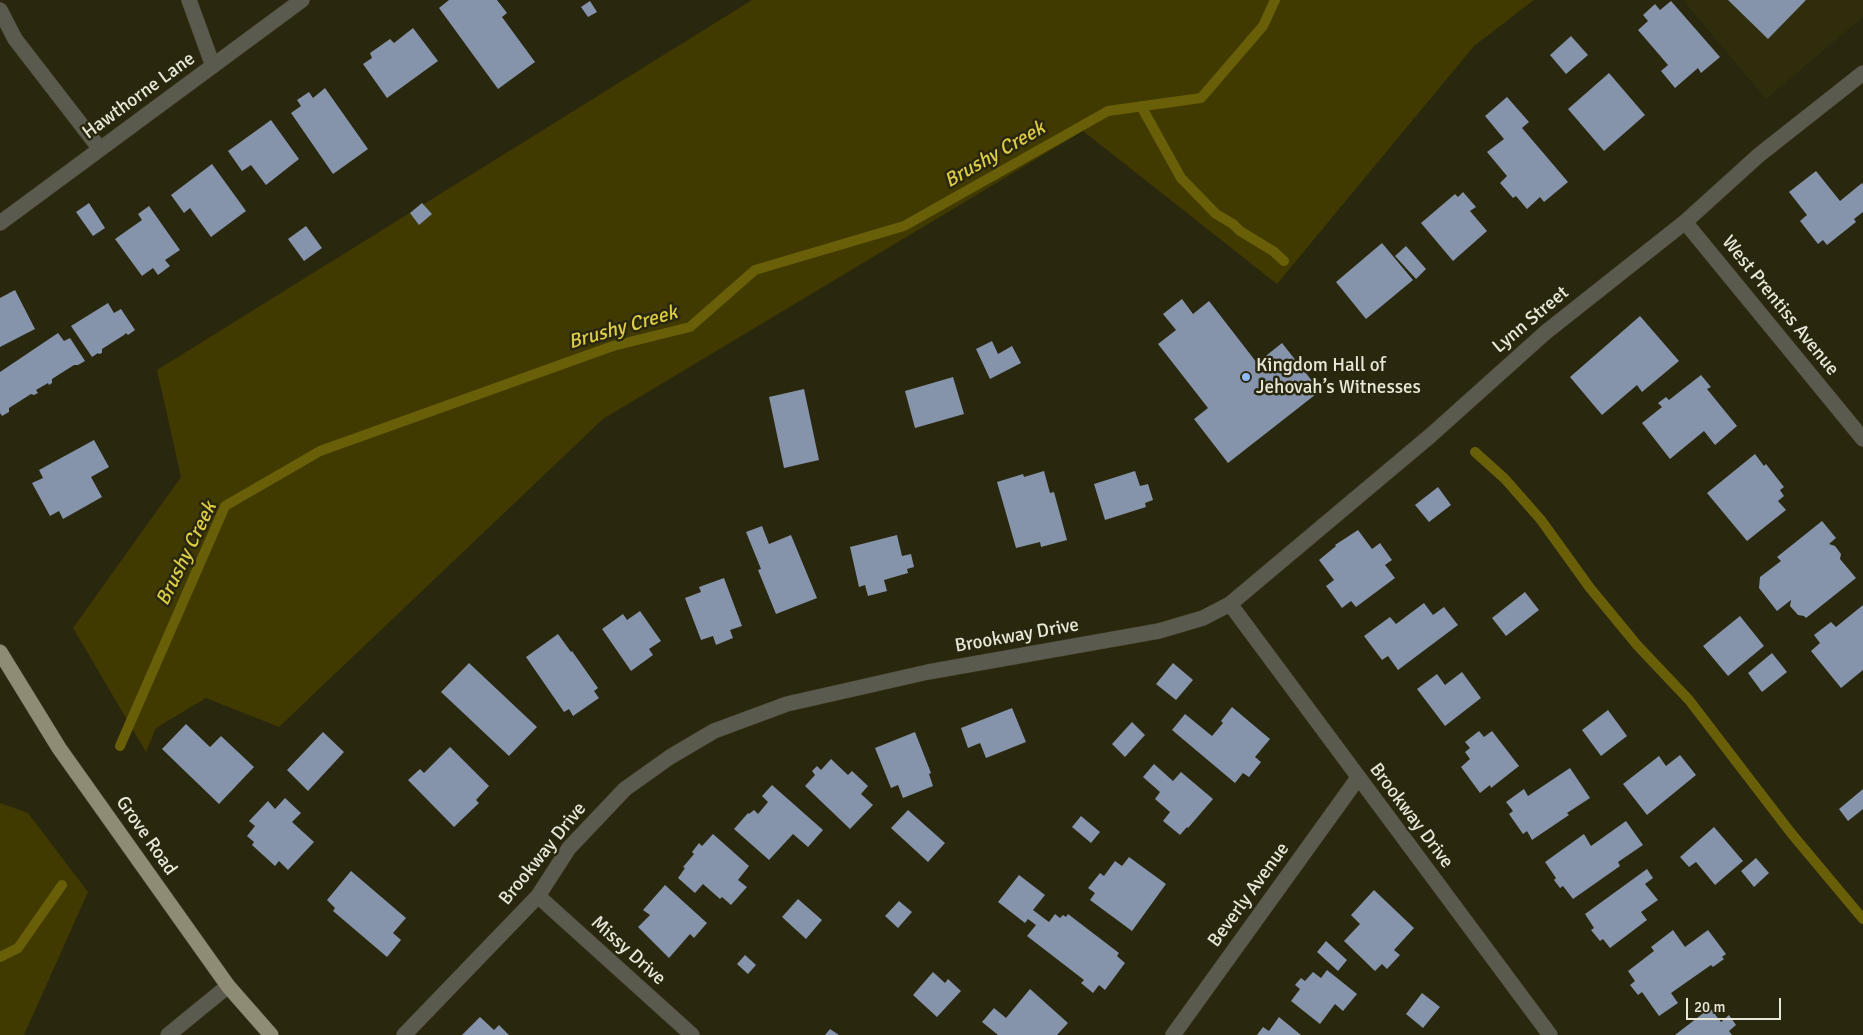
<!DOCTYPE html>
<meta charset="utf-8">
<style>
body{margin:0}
#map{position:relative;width:1863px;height:1035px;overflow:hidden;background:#2a270f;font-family:Signika,sans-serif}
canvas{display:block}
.scale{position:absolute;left:1686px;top:998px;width:95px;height:22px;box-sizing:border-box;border:2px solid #e8e7d8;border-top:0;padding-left:6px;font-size:15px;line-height:18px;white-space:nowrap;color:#e8e7d8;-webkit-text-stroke:4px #2a270f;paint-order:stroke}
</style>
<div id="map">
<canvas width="1863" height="1035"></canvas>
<div class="scale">20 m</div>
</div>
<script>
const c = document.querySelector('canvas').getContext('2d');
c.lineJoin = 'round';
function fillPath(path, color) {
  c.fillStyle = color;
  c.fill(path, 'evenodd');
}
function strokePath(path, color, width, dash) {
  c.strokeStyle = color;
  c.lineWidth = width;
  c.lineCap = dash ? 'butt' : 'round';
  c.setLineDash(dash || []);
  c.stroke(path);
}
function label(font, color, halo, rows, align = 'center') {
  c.font = font + ' Signika,sans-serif';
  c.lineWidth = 5;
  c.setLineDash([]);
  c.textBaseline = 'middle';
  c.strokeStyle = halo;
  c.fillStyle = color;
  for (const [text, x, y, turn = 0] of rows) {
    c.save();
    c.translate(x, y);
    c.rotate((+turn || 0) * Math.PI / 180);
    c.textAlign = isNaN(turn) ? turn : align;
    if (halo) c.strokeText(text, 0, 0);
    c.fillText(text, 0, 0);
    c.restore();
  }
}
fillPath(new Path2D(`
 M1683 0H1863V17L1766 99Z`), '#302d0d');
fillPath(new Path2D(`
 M752 0H1534L1474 46 1277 284 1083 131 603 419 279 727 206 698 156 728 146 752 73 628 181 477 157 370Z
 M0 803 28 813 88 892 24 1035H0Z`), '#403900');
strokePath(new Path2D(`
 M1141 106 1181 178 1216 214 1233 224 1240 231 1273 251 1284 261
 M1475 452 1505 479 1541 520 1590 588 1637 645 1689 700 1791 833 1863 919
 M120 746 225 506 320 451 613 346 690 327 755 270 904 226 1108 111 1201 98 1263 26 1275 0
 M0 957 18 948 62 885`), '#685f08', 10);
fillPath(new Path2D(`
 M449 0H497L507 13 502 17 535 62 498 89 439 8Z
 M1728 0H1806L1768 39Z
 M590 1 597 12 588 17 581 7Z
 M1671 1 1720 57 1701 73 1698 68 1675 88 1661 71 1668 65 1638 30 1648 21 1643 15 1655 4 1660 10Z
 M413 28 438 61 387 98 363 64 372 58 370 53 390 39 394 43Z
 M1571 36 1588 55 1566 74 1550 55Z
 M1609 73 1645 115 1604 151 1568 109Z
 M325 88 368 149 333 174 291 113 301 106 297 100 309 92 313 98Z
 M1507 97 1529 122 1522 128 1568 182 1544 202 1540 197 1527 209 1516 196 1513 198 1500 183 1507 176 1487 152 1504 139 1485 116Z
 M271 120 299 159 266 185 251 165 242 171 228 151Z
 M212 164 246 211 211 237 190 208 184 213 171 195Z
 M1816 171 1840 201 1862 183 1863 185V212L1854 219 1856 222 1827 245 1823 240 1818 244 1800 221 1807 215 1789 192Z
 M1463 192 1476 207 1470 211 1487 231 1453 261 1421 223 1455 194 1458 197Z
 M89 203 105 228 93 236 76 212Z
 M422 203 432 214 419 225 410 213Z
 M149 206 180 250 165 260 170 266 158 275 153 268 142 276 115 239 142 220 138 214Z
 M306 226 322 248 304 261 288 239Z
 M1382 243 1413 280 1366 319 1336 282Z
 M1406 246 1426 269 1416 279 1395 256Z
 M15 290 35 329 0 347V298Z
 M1182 299 1193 314 1209 301 1257 363 1282 343 1320 391 1228 463 1194 419 1208 408 1158 344 1176 330 1163 314Z
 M108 303 114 313 121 309 135 330 128 335 126 333 124 335 102 349V353L99 354 98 353 92 357 71 326Z
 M1640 316 1679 361 1642 392 1637 385 1602 415 1570 377Z
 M58 333 64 341 70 338 85 361 78 365H74L52 379V383L49 385 48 383 36 390 38 393 34 395 31 394 9 408V412L2 416 0 413V372Z
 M992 341 998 354 1012 346 1021 363 990 379 976 349Z
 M1701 375 1711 387 1707 389 1737 426 1715 445 1704 431 1670 459 1642 423 1662 407 1658 403 1666 397 1669 400Z
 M953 377 964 414 915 428 905 391Z
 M804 389 819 460 784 468 769 397Z
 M94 440 109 467 91 477 102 497 63 519 59 511 50 516 32 483 43 478 39 470Z
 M1755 454 1764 466 1766 464 1784 487 1780 490 1784 496 1778 501 1786 510 1747 541 1707 493Z
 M1044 471 1050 493 1054 492 1067 540 1041 547 1040 542 1016 548 997 482 1023 474 1024 477Z
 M1135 471 1140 486 1148 484 1153 500 1145 503 1146 507 1105 520 1094 484Z
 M1438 487 1451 505 1429 522 1415 505Z
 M1822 521 1836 538 1829 544 1835 546 1841 554 1840 559 1856 578 1806 618 1804 616 1798 615 1790 606 1791 600 1777 611 1759 588 1760 577 1781 561 1777 557Z
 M762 526 769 544 791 535 817 598 776 614 758 570 761 569 746 532Z
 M1358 530 1372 549 1380 543 1392 560 1385 565 1395 578 1356 607 1351 601 1342 608 1326 586 1334 580 1319 560 1336 546 1335 545Z
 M897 535 902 556 911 554 914 567 907 569 908 573 884 580 887 591 868 596 865 585 859 587 850 547Z
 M724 578 742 626 730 630 733 638 716 645 713 636 701 640 685 598 701 592 699 587Z
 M1525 592 1539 610 1506 636 1492 618Z
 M1424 603 1433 615 1444 607 1458 625 1398 670 1388 656 1382 660 1364 636 1390 617 1396 624Z
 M1863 605V670L1841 688 1811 651 1820 643 1814 635 1831 622 1836 627Z
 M640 611 661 641 649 649 653 655 631 671 602 629 623 614 627 620Z
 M1740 616 1764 646 1728 676 1703 646Z
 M558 634 571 652 572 651 598 688 594 691 599 698 573 716 569 709 564 712 526 657Z
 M1772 653 1787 672 1762 692 1748 673Z
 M469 663 537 727 509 756 441 692Z
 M1173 663 1193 680 1176 700 1156 684Z
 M1462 672 1481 698 1445 726 1417 689 1437 674 1445 685Z
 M1232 707 1270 739 1255 757 1261 762 1249 777 1243 773 1235 783 1172 730 1185 714 1212 736 1223 723 1221 721Z
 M1012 708 1026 742 986 758 980 743 968 748 961 728Z
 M1608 710 1627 736 1601 756 1582 730Z
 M1132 722 1145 735 1125 757 1112 744Z
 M186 724 210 747 221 736 254 767 219 804 162 749Z
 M1479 731 1484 737 1492 731 1519 766 1491 788 1490 785 1480 793 1461 767 1470 759 1465 752 1470 748 1465 742Z
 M323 732 344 752 308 791 287 770Z
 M915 732 931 773 929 774 933 786 903 798 898 785 891 788 875 748Z
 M450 747 489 786 476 800 479 803 454 827 408 780 420 769 424 773Z
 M1680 755 1696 775 1647 815 1623 784 1659 756 1666 766Z
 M831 759 848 775 852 771 868 786 861 794 873 805 850 829 805 786 815 775 812 771 817 766 821 770Z
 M1154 764 1173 781 1181 772 1213 799 1188 828 1187 827 1180 835 1163 821 1170 812 1155 799 1160 792 1143 777Z
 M1570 768 1590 798 1567 813 1569 815 1532 840 1527 831 1523 834 1509 814 1513 811 1506 802 1524 789 1528 796Z
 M772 785 823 830 808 847 793 834 769 860 734 829 748 813 749 814 754 810 758 814 768 802 762 796Z
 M1863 789V809L1848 821 1839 809Z
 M285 798 301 813 292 822 314 842 288 870 279 861 275 866 252 845 254 842 247 836 255 826 249 821 268 801 275 809Z
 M908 810 945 843 928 862 891 828Z
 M1081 816 1100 832 1091 843 1072 827Z
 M1626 821 1643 845 1618 862 1620 866 1573 899 1563 886 1560 888 1554 880 1556 878 1545 862 1584 834 1591 846Z
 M1714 827 1743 861 1715 885 1696 862 1689 867 1680 857Z
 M713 834 749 866 738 880 747 887 731 905 722 897 720 899 703 884 695 893 678 878 685 868 683 867 694 854 692 852 699 843 702 846Z
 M1129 857 1166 884 1132 931 1090 900 1095 893 1088 888 1100 873 1104 876 1115 861 1122 866Z
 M1756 858 1769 873 1754 887 1741 871Z
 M1647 869 1653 878 1645 884 1658 900 1641 912 1647 920 1610 948 1603 939 1600 941 1591 930 1594 928 1585 914Z
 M351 871 406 918 393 933 401 940 387 957 333 911 335 908 327 900Z
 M1019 875 1045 895 1033 910 1049 922 1055 914 1060 918 1063 915 1066 917 1068 914 1119 953 1117 956 1125 963 1105 990 1099 985 1093 993 1081 983 1084 980 1027 936 1036 925 1028 919 1025 923 998 902Z
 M665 885 707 923 694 938 690 934 669 958 638 927 650 915 643 910Z
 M1374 890 1414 928 1394 950 1400 955 1387 969 1382 964 1375 971 1344 941 1360 924 1351 915Z
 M798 899 822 920 806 939 782 917Z
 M899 901 912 912 898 928 885 916Z
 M1673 930 1685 947 1708 930 1726 954 1722 957 1724 959 1713 967 1711 965 1671 993 1678 1003 1659 1016 1642 992 1638 995 1630 985 1635 981 1628 971 1654 951 1651 947Z
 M1326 941 1347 960 1338 971 1317 952Z
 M745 955 756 965 748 974 737 964Z
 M1327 970 1357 994 1343 1011 1335 1004 1320 1024 1291 1001 1300 989 1295 985 1301 978 1305 981 1313 972 1321 978Z
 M933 972 945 983 948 979 961 991 937 1017 913 995Z
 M1030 989 1068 1023 1057 1035H998L982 1022 994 1008 1006 1018Z
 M1422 993 1440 1007 1423 1028 1406 1014Z
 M1710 1008 1721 1022 1729 1015 1736 1025 1729 1031 1732 1035H1675Z
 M480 1017 494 1030 499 1025 509 1035H462Z
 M1279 1017 1301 1035H1257L1263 1027 1269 1031Z
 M830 1029 839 1035H825Z`), '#8594ab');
const minor = new Path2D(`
 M189 0 213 66
 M0 10 15 39 100 149
 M1685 222 1863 439
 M0 223 302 0
 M1230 604 1550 1035
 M538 896 692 1035
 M168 1035 228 986
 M404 1035 538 896 569 848 625 789 670 757 714 731 787 704 928 672 1159 631 1203 618 1230 604 1430 436 1546 332 1685 222 1759 155 1863 73
 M1173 1035 1358 778`);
const major = new Path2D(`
 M0 652 59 748 228 986 271 1035`);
strokePath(minor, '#45422b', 16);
strokePath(major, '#45422b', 16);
strokePath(minor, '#5b5a4e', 15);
strokePath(major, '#8e8c75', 15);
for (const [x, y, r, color] of [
 [1246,377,5,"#8fb8fd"]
]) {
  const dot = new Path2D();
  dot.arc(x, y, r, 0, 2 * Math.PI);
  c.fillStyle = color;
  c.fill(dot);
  strokePath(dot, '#2a270f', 2);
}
label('19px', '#e8e7d8', '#2a270f', [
 ["Hawthorne Lane",139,96,-36],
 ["West Prentiss Avenue",1780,306,51],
 ["Lynn Street",1531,320,-40],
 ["Brookway Drive",1017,636,-10],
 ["Brookway Drive",1411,816,53],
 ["Grove Road",146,836,55],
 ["Brookway Drive",543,854,-51],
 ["Beverly Avenue",1249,895,-54],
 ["Missy Drive",628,951,42]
]);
label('19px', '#e8e7d8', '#2a270f', [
 ["Kingdom Hall of",1256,366],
 ["Jehovah’s Witnesses",1256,388]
], 'left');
label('italic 20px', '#ddcd45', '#2a270f', [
 ["Brushy Creek",995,155,-30],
 ["Brushy Creek",623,328,-16],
 ["Brushy Creek",187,554,-64]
]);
</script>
